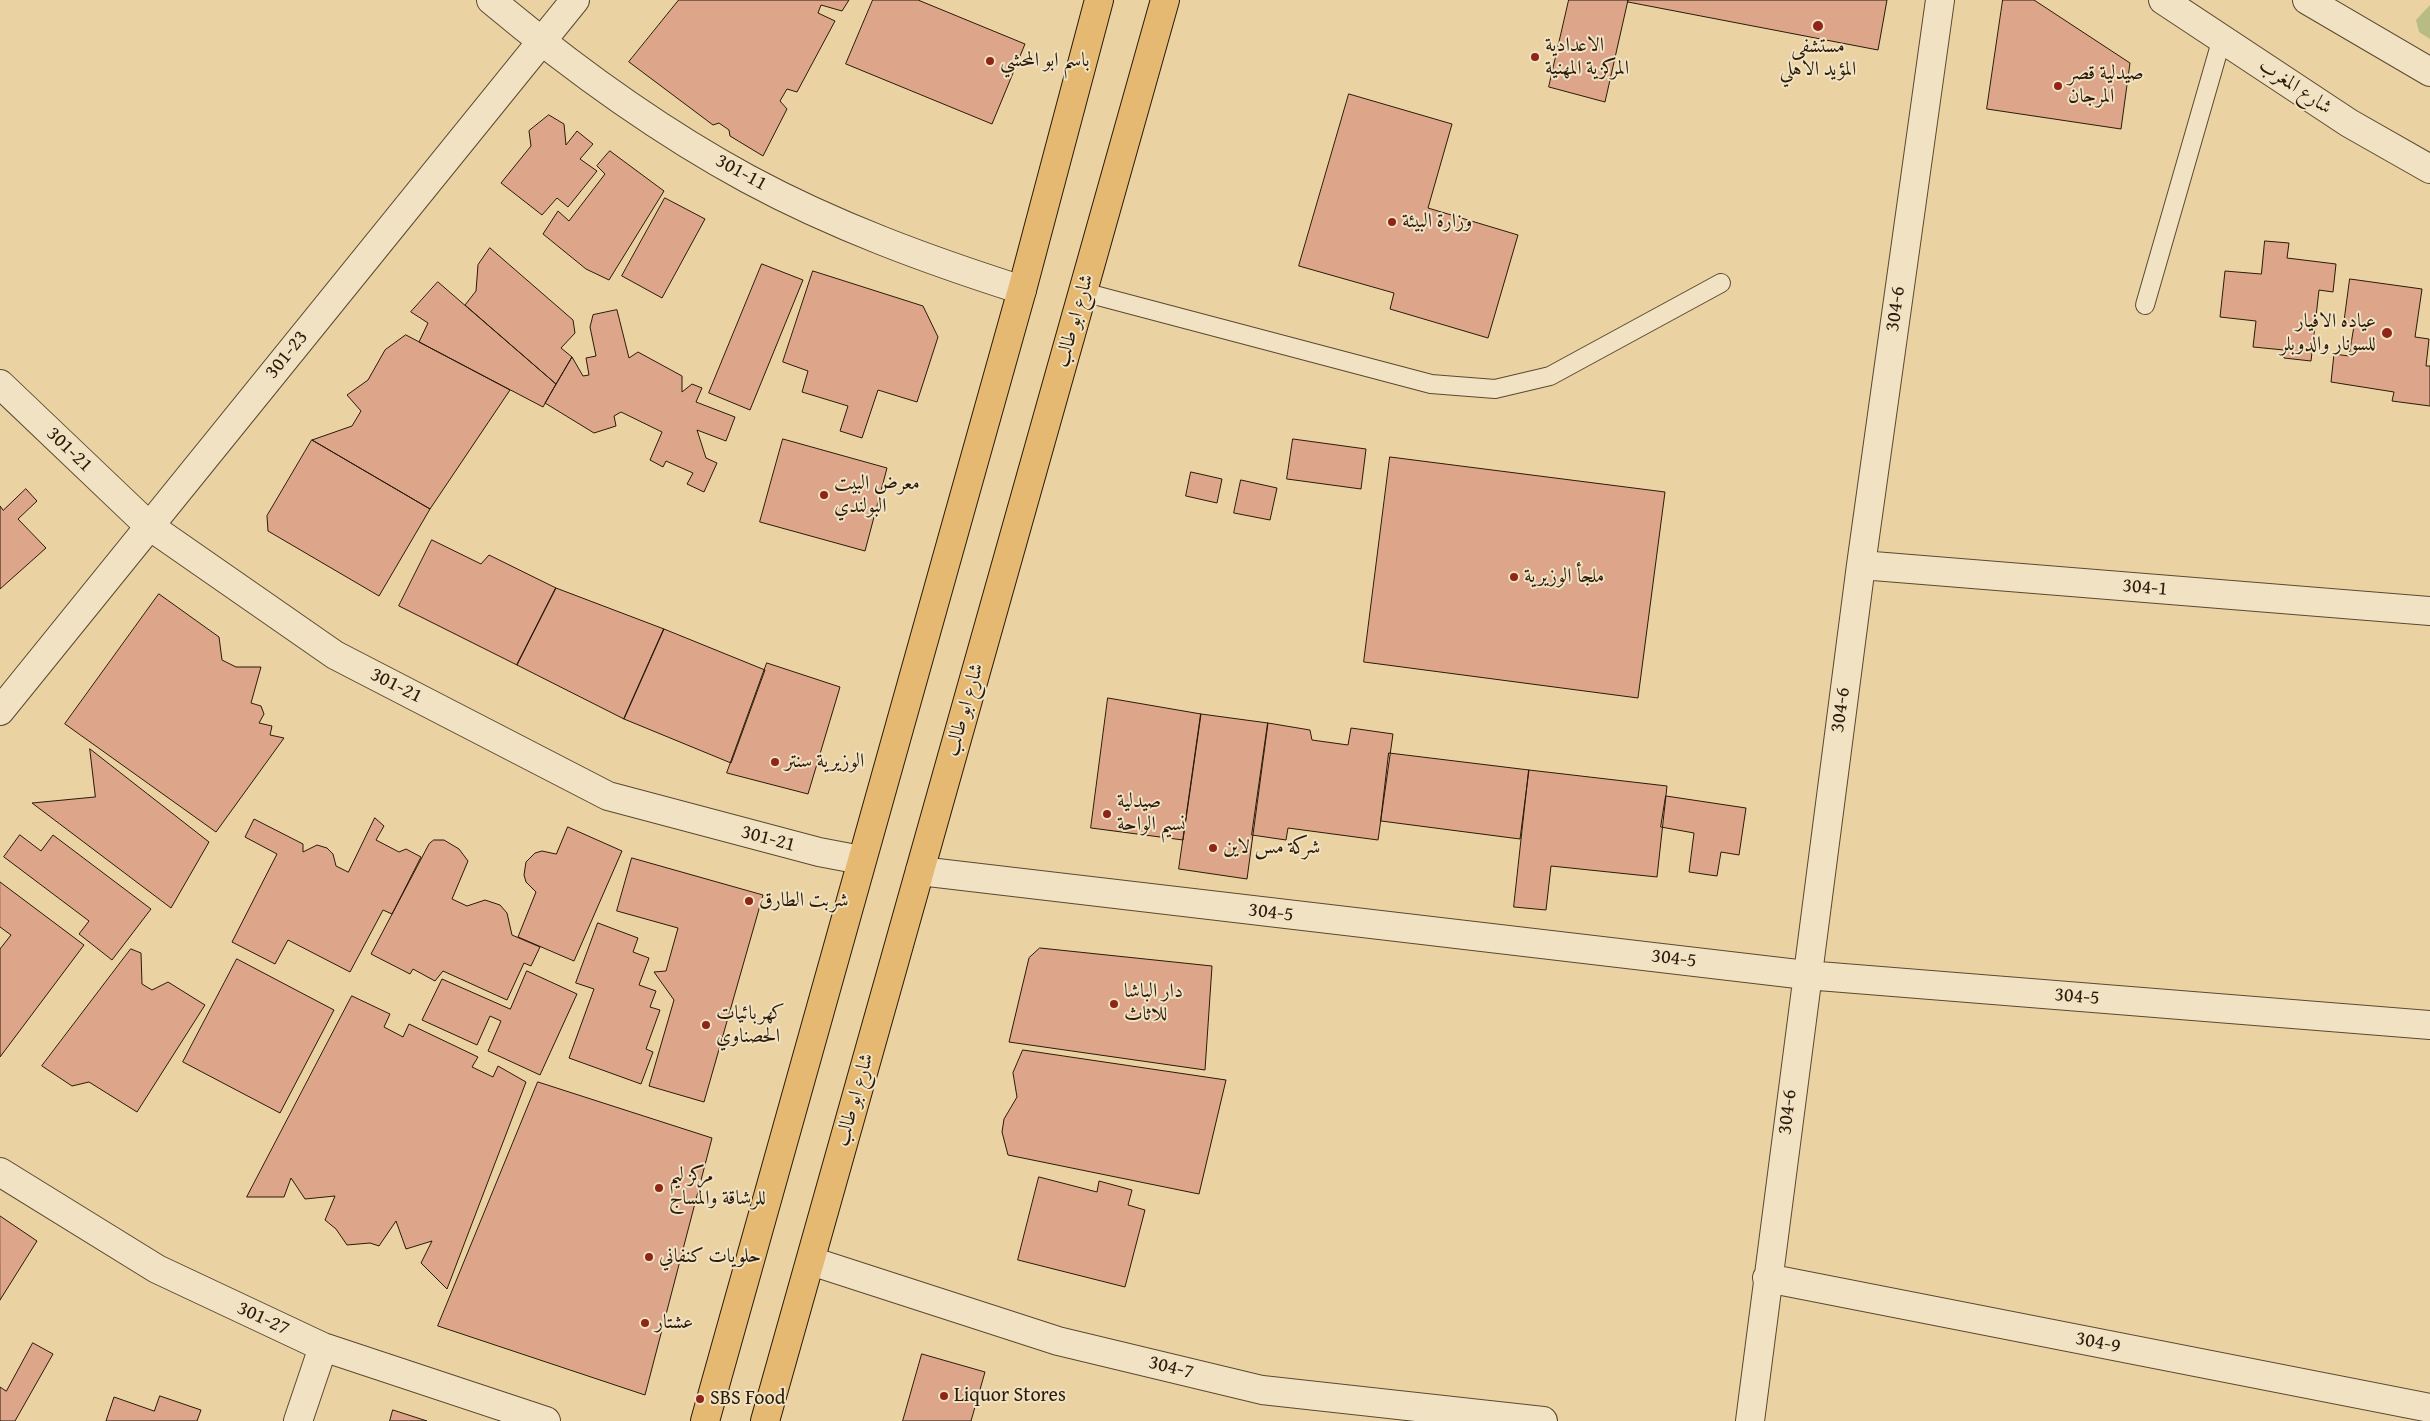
<!DOCTYPE html>
<meta charset="utf-8">
<style>
body{margin:0}
canvas{display:block;background:#ead2a3}
</style>
<canvas width="2430" height="1421"></canvas>
<script>
const c = document.querySelector('canvas').getContext('2d');
c.lineJoin = 'round';
function fillPath(path, color) {
  c.fillStyle = color;
  c.fill(path, 'evenodd');
}
function strokePath(path, color, width, dash) {
  c.strokeStyle = color;
  c.lineWidth = width;
  c.lineCap = dash ? 'butt' : 'round';
  c.setLineDash(dash || []);
  c.stroke(path);
}
function label(font, color, halo, rows, align = 'center') {
  c.font = font + ' "Gentium Book Plus",Amiri,serif';
  c.lineWidth = 4;
  c.setLineDash([]);
  c.textBaseline = 'middle';
  c.strokeStyle = halo;
  c.fillStyle = color;
  for (const [text, x, y, turn = 0] of rows) {
    c.save();
    c.translate(x, y);
    c.rotate((+turn || 0) * Math.PI / 180);
    c.textAlign = isNaN(turn) ? turn : align;
    if (halo) c.strokeText(text, 0, 0);
    c.fillText(text, 0, 0);
    c.restore();
  }
}
fillPath(new Path2D(`
 M2430 5V39L2419 32 2416 20Z`), '#b7bc85');
const building = new Path2D(`
 M679 0H849L842 11 821 5 818 13 835 21 797 92 787 89 780 101 787 109 763 156 730 136 729 130 719 123 713 125 629 62Z
 M873 0H918L1025 44 992 124 846 64Z
 M1569 0H1628L1605 102 1549 87Z
 M1628 0H1887L1878 50 1628 2Z
 M2003 0H2034L2130 63 2121 129 1987 109Z
 M1349 94 1452 124 1428 208 1518 235 1488 338 1390 309 1394 293 1299 266Z
 M549 115 564 124 566 145 577 131 593 144 580 159 597 171 568 207 557 198 542 215 501 183 531 146 529 131Z
 M610 151 664 191 609 280 586 269 543 234 558 211 569 221 605 174 597 166Z
 M665 198 705 219 662 298 622 276Z
 M2265 241 2289 243 2287 258 2336 264 2333 292 2319 290 2311 361 2284 358V350L2253 347 2256 321 2220 317 2225 271 2261 274Z
 M490 248 573 320 575 333 561 348 572 357 556 384 465 305 476 291 478 265Z
 M762 264 803 280 750 410 709 393Z
 M813 271 923 306 938 337 917 402 878 390 862 438 840 431 848 406 802 392 808 371 783 362Z
 M2350 279 2422 289 2415 337 2429 339 2426 366H2430V406L2392 401 2394 392 2331 382 2334 354 2349 356 2354 326 2344 324Z
 M438 282 556 384 543 407 419 342 428 323 411 312Z
 M617 310 629 358 638 352 682 376V392L692 384 702 388 696 402 735 417 726 441 697 430 706 458 717 463 704 492 687 484 693 473 666 461 663 467 650 460 662 432 621 412 614 416 616 426 594 433 545 403 572 357 583 376 589 375 586 358 596 356 590 327 593 315Z
 M406 335 510 390 430 509 312 440 352 426 361 411 347 395 368 380 385 350Z
 M783 439 887 468 865 551 760 522Z
 M1293 439 1366 449 1361 489 1287 479Z
 M312 440 430 509 379 596 268 531 267 516Z
 M1390 457 1665 492 1638 698 1364 662Z
 M1191 472 1222 479 1217 503 1186 496Z
 M1241 480 1277 488 1270 520 1234 513Z
 M26 489 37 501 18 519 46 548 0 589V506L3 510Z
 M432 540 481 564 489 555 556 588 517 665 399 606Z
 M556 588 664 629 624 719 517 665Z
 M159 594 219 637 222 660 236 667H261L251 703 261 706 264 714 259 723 272 726 270 735 284 738 216 832 65 724Z
 M664 629 765 670 731 763 624 719Z
 M767 663 840 687 808 794 727 773Z
 M1108 698 1201 714 1183 840 1091 828Z
 M1201 714 1268 723 1247 879 1179 869Z
 M1268 723 1310 730 1312 740 1348 745 1351 728 1393 734 1378 840 1288 828 1286 840 1252 835Z
 M90 749 209 842 171 908 32 803 95 797Z
 M1389 753 1529 770 1520 839 1381 821Z
 M1529 770 1667 786 1657 877 1551 866 1546 910 1514 907Z
 M1666 796 1746 808 1739 855 1721 852 1717 876 1689 872 1694 833 1661 827Z
 M375 818 384 826 376 840 399 852 406 849 421 857 392 914 383 910 350 972 288 940 275 964 232 942 277 854 245 837 254 819 303 844V852L317 845 327 848 333 854 336 866 348 872Z
 M568 827 622 851 574 961 518 937 536 892 526 882 524 875 526 862 535 853 542 851 556 854Z
 M20 835 41 851 53 835 151 909 112 960 79 934 89 921 4 857Z
 M434 840H444L459 849 468 861 452 899 467 906 485 900 500 905 507 913 512 935 540 947 531 966 524 963 507 1000 443 971 435 981 413 969 410 974 371 954 429 844Z
 M632 858 763 895 704 1102 649 1086 674 1000 654 972 666 971 678 928 617 911Z
 M0 882 84 945 0 1057V949L11 935 0 927Z
 M598 923 638 938 633 952 649 958 639 985 656 991 650 1007 660 1010 646 1049 653 1052 641 1084 569 1058 594 989 576 983Z
 M1040 948 1212 966 1205 1070 1009 1042 1029 958Z
 M131 949 141 953 142 984 152 990 168 982 205 1005 137 1112 89 1082 72 1086 42 1066Z
 M237 959 334 1010 280 1113 183 1062Z
 M527 971 577 994 540 1075 488 1051 501 1021 490 1016 477 1045 422 1020 442 979 510 1009Z
 M352 996 390 1014 384 1027 403 1037 409 1024 478 1057 472 1067 493 1077 498 1066 526 1082 447 1289 421 1263 432 1241 406 1249 396 1221 379 1246 370 1243 347 1245 336 1229 325 1220 335 1196 305 1199 291 1178 284 1197H247Z
 M1023 1050 1226 1080 1199 1194 1008 1155 1002 1132 1004 1119 1017 1097 1013 1073Z
 M538 1082 712 1138 645 1395 438 1326Z
 M1039 1177 1097 1192 1099 1181 1132 1190 1128 1205 1145 1210 1125 1287 1018 1260Z
 M0 1216 37 1241 0 1300Z
 M33 1343 53 1354 15 1421H0V1387L6 1391Z
 M922 1354 985 1372 971 1421H903Z
 M160 1396 201 1410 197 1421H106L114 1397 154 1411Z
 M393 1410 427 1421H390Z`);
fillPath(building, '#dda589');
strokePath(building, '#2a1b0a', 1);
const service = new Path2D(`
 M1083 292 1431 384 1495 389 1550 376 1721 283
 M2145 305 2222 38`);
const minor = new Path2D(`
 M491 0C571 67 656 129 748 179 835 226 928 260 1022 290
 M0 384 148 525 335 655 608 796 819 852 861 860
 M1861 565 2430 611
 M0 711 575 0
 M920 871 1806 975 2430 1025
 M0 1172 157 1269 323 1347 546 1421
 M811 1261 1058 1341 1262 1390 1543 1421
 M1767 1278 2430 1408
 M298 1421 323 1347
 M1750 1421 1861 565 1940 0`);
const tertiary = new Path2D(`
 M2163 0 2349 123 2430 169
 M2307 0 2430 72`);
const primary = new Path2D(`
 M705 1421 1022 290 1099 0
 M765 1421 1165 0`);
strokePath(service, '#5a4930', 20);
strokePath(minor, '#5a4930', 30);
strokePath(tertiary, '#5a4930', 30);
strokePath(primary, '#2a1b0a', 30);
strokePath(service, '#f1e2c3', 18);
strokePath(minor, '#f1e2c3', 28);
strokePath(tertiary, '#f1e2c3', 28);
strokePath(primary, '#e5b972', 28);
for (const [x, y, r, color] of [
 [1818,26,6,"#8f2418"],
 [1535,57,5,"#8f2418"],
 [990,61,5,"#8f2418"],
 [2058,86,5,"#8f2418"],
 [1392,222,5,"#8f2418"],
 [2387,333,6,"#8f2418"],
 [824,495,5,"#8f2418"],
 [1514,577,5,"#8f2418"],
 [775,762,5,"#8f2418"],
 [1107,814,5,"#8f2418"],
 [1213,848,5,"#8f2418"],
 [749,901,5,"#8f2418"],
 [1114,1004,5,"#8f2418"],
 [706,1025,5,"#8f2418"],
 [659,1188,5,"#8f2418"],
 [649,1257,5,"#8f2418"],
 [645,1323,5,"#8f2418"],
 [944,1396,5,"#8f2418"],
 [700,1399,5,"#8f2418"]
]) {
  const dot = new Path2D();
  dot.arc(x, y, r, 0, 2 * Math.PI);
  c.fillStyle = color;
  c.fill(dot);
  strokePath(dot, '#f1e2c3', 2);
}
label('20px', '#2a1b0a', '#f1e2c3', [
 ["الاعدادية",1545,46],
 ["المركزية المهنية",1545,69],
 ["مستشفى",1818,47,"center"],
 ["المؤيد الاهلي",1818,70,"center"],
 ["باسم ابو المحشي",1000,61],
 ["صيدلية قصر",2068,74],
 ["المرجان",2068,97],
 ["وزارة البيئة",1402,222],
 ["عياده الافيار",2376,322,"right"],
 ["للسونار والدوبلر",2376,345,"right"],
 ["معرض البيت",834,484],
 ["البولندي",834,507],
 ["ملجأ الوزيرية",1524,577],
 ["الوزيرية سنتر",785,762],
 ["صيدلية",1117,802],
 ["نسيم الواحة",1117,825],
 ["شركة مس لاين",1223,848],
 ["شربت الطارق",759,901],
 ["دار الباشا",1124,992],
 ["للاثاث",1124,1015],
 ["كهربائيات",716,1014],
 ["الحصناوي",716,1037],
 ["مركز ليم",669,1176],
 ["للرشاقة والمساج",669,1199],
 ["حلويات كنفاني",659,1257],
 ["عشتار",655,1323],
 ["Liquor Stores",954,1396],
 ["SBS Food",710,1399]
], 'left');
label('20px', '#2a1b0a', '#f1e2c3', [
 ["شارع المغرب",2295,87,34],
 ["301-11",741,173,29],
 ["304-6",1896,309,-82],
 ["شارع ابو طالب",1075,321,-74],
 ["301-23",287,355,-51],
 ["301-21",69,450,44],
 ["304-1",2145,588,5],
 ["301-21",396,686,27],
 ["شارع ابو طالب",965,710,-74],
 ["304-6",1841,710,-82],
 ["301-21",768,839,15],
 ["304-5",1271,913,7],
 ["304-5",1674,959,7],
 ["304-5",2077,997,5],
 ["شارع ابو طالب",855,1100,-74],
 ["304-6",1788,1112,-83],
 ["301-27",263,1319,25],
 ["304-9",2098,1343,11],
 ["304-7",1171,1368,14]
]);
</script>
